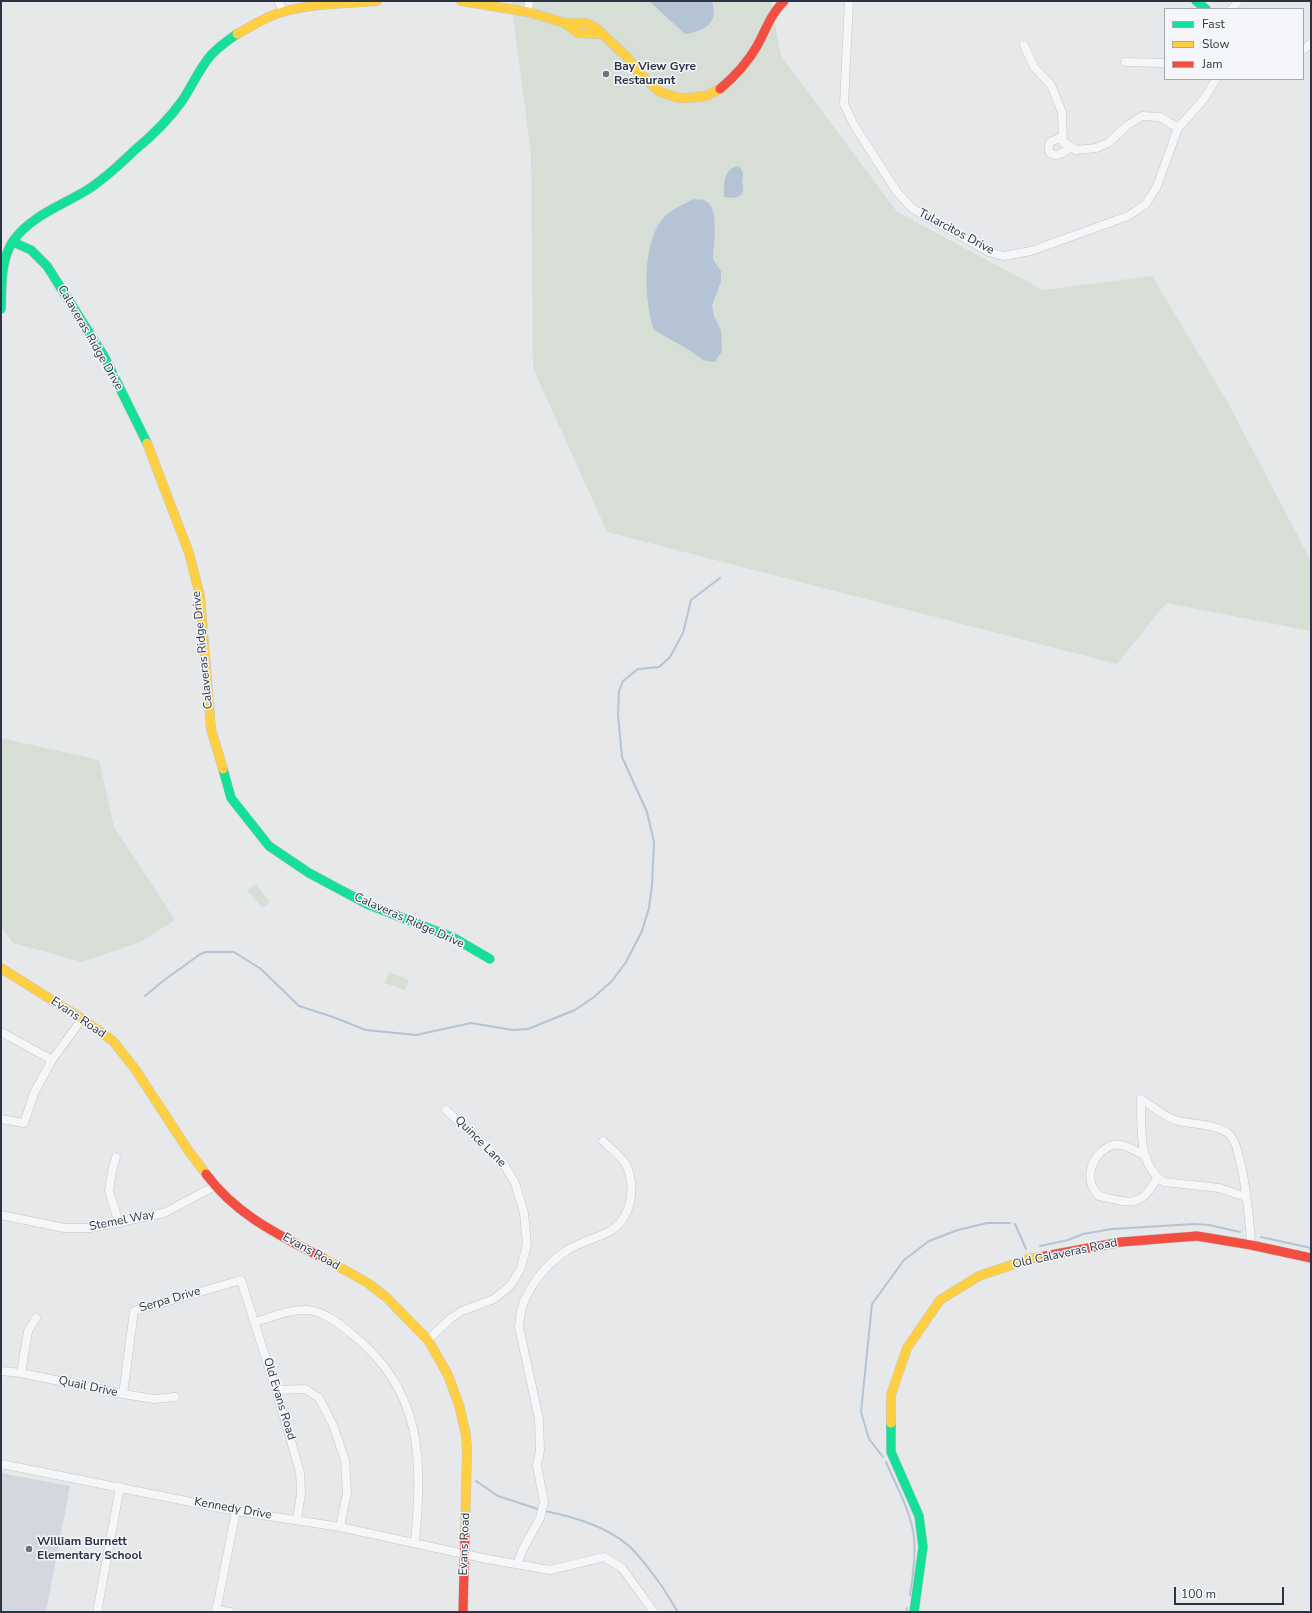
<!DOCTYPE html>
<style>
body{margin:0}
#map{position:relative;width:1312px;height:1613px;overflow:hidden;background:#e6e8ea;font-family:"Nunito Sans",sans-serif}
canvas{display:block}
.frame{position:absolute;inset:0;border:2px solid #2b3445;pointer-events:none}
.legend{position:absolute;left:1164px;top:8px;width:140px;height:72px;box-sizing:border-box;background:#f4f6f9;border:1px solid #a4a8b1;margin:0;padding:5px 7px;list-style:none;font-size:12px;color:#2b3445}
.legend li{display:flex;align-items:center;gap:8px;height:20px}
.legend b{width:20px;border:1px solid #a4a8b1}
.scale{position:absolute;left:1174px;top:1587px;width:110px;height:18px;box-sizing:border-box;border:2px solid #2b3445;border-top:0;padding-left:5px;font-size:12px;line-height:14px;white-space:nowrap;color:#2b3445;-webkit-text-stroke:3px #f4f6f9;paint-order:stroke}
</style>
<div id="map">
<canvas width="1312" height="1613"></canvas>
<div class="frame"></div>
<ul class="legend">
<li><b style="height:5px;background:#16e098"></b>Fast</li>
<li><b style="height:5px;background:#ffcf43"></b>Slow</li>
<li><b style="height:5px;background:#f24e42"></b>Jam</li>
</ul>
<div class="scale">100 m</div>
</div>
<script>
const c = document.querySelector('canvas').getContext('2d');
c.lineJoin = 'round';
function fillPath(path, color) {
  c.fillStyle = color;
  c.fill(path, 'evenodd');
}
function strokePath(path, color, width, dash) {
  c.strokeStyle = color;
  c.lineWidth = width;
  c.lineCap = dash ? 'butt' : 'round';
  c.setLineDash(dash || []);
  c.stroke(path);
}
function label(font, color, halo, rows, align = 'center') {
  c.font = font + ' "Nunito Sans",sans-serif';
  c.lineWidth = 3;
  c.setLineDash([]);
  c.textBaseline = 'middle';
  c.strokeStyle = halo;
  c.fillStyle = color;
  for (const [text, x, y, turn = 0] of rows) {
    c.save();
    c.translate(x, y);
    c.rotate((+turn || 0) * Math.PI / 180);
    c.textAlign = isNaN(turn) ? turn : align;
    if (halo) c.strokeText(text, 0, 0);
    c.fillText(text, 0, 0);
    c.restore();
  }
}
fillPath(new Path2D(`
 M1 1473 70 1486 46 1612H1Z`), '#d4d7dd');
fillPath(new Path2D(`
 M511 1H771L781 56 897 212 1043 290 1152 276 1228 403 1311 561V631L1166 603 1117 664 607 532 533 368 531 154Z
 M1 738 99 760 114 827 175 920 142 941 82 962 13 943 1 927Z
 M255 884 270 902 262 908 247 890Z
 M389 972 409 980 405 990 385 983Z`), '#d6ded6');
fillPath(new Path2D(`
 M649 1H712C719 23 705 31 685 34Z
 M738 166C745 172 743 175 742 182 742 184 744 186 743 188 743 200 732 198 724 197 724 184 723 169 738 166Z
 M694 199C697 200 701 199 704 200 721 207 713 245 713 259L721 271V281L712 306 714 316 721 330 722 351 715 362 703 360 689 350 654 330C644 300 642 247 661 221 668 211 683 204 694 199Z`), '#b4c4d5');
strokePath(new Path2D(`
 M145 996 163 981 199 955 205 952H234L261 969 299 1006 333 1017 366 1030 416 1035 471 1023 513 1030 528 1029 575 1010 594 997 612 981 626 962 642 931 649 908 652 885 654 842 647 812 622 757 618 715 619 691 623 681 638 669 659 667 670 657 683 633 691 600 720 578
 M1015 1224 1026 1249
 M1261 1237 1311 1248
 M1040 1246 1068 1240 1083 1234 1112 1229 1194 1224 1209 1225 1240 1232
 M883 1457 869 1439 861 1412 872 1304 904 1260 929 1241 958 1230 987 1223H1010
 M886 1462C896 1486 911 1511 914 1537 916 1556 913 1576 910 1595
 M476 1481 498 1496 541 1510
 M545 1511C574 1517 606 1526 629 1546 640 1556 649 1569 658 1581 666 1591 671 1602 678 1612
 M906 1612 907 1608`), '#b4c4d5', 2);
const street = new Path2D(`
 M278 1 283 11
 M849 1 844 104 854 125 897 192 913 209 989 252 1003 256 1031 251 1128 216 1146 204 1157 186 1178 128 1204 99 1216 79
 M1232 9 1238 1
 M528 12 529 1
 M1024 45 1034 67 1051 85 1062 112 1063 142 1076 150 1096 148 1108 143 1128 125 1142 116 1160 117 1178 128
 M1303 50 1311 43
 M1125 62 1165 63
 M1062 137 1050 142C1044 159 1062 158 1070 146
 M1 1032 52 1060
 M1141 1099C1152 1106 1164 1116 1175 1120 1192 1125 1213 1123 1228 1133 1243 1143 1250 1225 1251 1245
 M1141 1099C1142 1127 1137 1165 1164 1182L1219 1188 1246 1197
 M1 1119 24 1123 34 1093 52 1060 82 1019
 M1146 1156C1137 1152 1123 1142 1113 1145 1097 1150 1086 1169 1092 1186 1093 1189 1097 1193 1099 1196 1130 1203 1140 1209 1157 1178
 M116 1157 112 1171 109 1191 119 1223
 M1 1215 64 1228H90L164 1213 215 1186
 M255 1322C272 1317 290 1309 308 1310 325 1312 341 1325 353 1335 424 1392 422 1460 415 1543
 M428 1340 451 1318 462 1311 494 1299 511 1285 521 1268 527 1244 524 1213 515 1183 502 1161 446 1110
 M1 1371 21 1373 123 1394 154 1399 175 1397
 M21 1373 28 1331 36 1318
 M276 1390 305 1389 319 1398 333 1425 345 1460 347 1493 340 1527
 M123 1394 134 1311 241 1280 276 1390 300 1472 301 1493 297 1520
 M1 1464 236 1511 340 1527 487 1559 550 1570 604 1557 622 1568 654 1612
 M517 1564 523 1549 540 1518 544 1502 537 1465 540 1451 539 1419 519 1327C520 1316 521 1306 526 1297 534 1280 550 1261 566 1251 579 1242 596 1239 610 1231 632 1218 637 1185 625 1163 620 1155 610 1148 603 1141
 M217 1610 230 1612
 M97 1612 120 1487
 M216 1612 236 1511`);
const fast = new Path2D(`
 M1196 1 1206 9
 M13 242 31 250 47 266 104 356 147 443
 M1 309C2 287 0 261 13 241 32 215 61 206 87 190 105 179 121 163 136 149 153 135 169 119 182 101 192 86 199 69 211 55 219 47 228 40 237 34
 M223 769 231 798 269 846 309 873 367 904 454 938 490 959
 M891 1423V1452L919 1516 923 1547 914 1612`);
const slow = new Path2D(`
 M461 1 528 12 565 23H586L596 28 628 58 639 73 660 92 679 98H688L706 96 720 89
 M565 23 578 33 602 34
 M237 34C250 27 262 19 276 14 308 3 344 4 377 1
 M147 443 189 553 200 596 211 729 223 769
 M1 968 82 1019 113 1041 135 1069 188 1150 206 1174
 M323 1258 368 1283 387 1298 428 1340 448 1375 459 1405 466 1435 467 1450 465 1535
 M891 1423V1395L907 1348 940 1300 979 1276 1029 1259 1045 1256`);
const jam = new Path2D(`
 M720 89C734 77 748 62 757 46 766 30 770 15 784 1
 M206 1174C236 1215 279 1235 323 1258
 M1045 1256 1121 1242 1197 1236 1251 1245 1311 1258
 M463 1612 465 1535`);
strokePath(street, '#c4c6c8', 9);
strokePath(fast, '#c4c6c8', 10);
strokePath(slow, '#c4c6c8', 10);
strokePath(jam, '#c4c6c8', 10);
strokePath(street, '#f5f6f7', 8);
strokePath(fast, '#16e098', 9);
strokePath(slow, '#ffcf43', 9);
strokePath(jam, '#f24e42', 9);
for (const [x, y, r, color] of [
 [606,74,4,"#6c737f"],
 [29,1549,4,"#6c737f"]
]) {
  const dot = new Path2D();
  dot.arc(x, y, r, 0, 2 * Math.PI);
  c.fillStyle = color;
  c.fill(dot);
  strokePath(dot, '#f4f6f9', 1.5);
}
label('bold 12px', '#2b3445', '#f4f6f9', [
 ["Bay View Gyre",614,67],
 ["Restaurant",614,81],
 ["William Burnett",37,1542],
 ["Elementary School",37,1556]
], 'left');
label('12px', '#2b3445', '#f4f6f9', [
 ["Tularcitos Drive",956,232,28],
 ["Calaveras Ridge Drive",90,338,60],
 ["Calaveras Ridge Drive",203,650,-96],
 ["Calaveras Ridge Drive",409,921,24],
 ["Evans Road",78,1018,34],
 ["Quince Lane",480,1142,45],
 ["Stemel Way",122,1221,-11],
 ["Evans Road",311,1252,29],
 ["Old Calaveras Road",1065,1254,-12],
 ["Serpa Drive",170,1300,-16],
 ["Quail Drive",88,1387,12],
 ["Old Evans Road",279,1399,73],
 ["Kennedy Drive",233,1509,10],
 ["Evans Road",465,1544,-88]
]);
</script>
